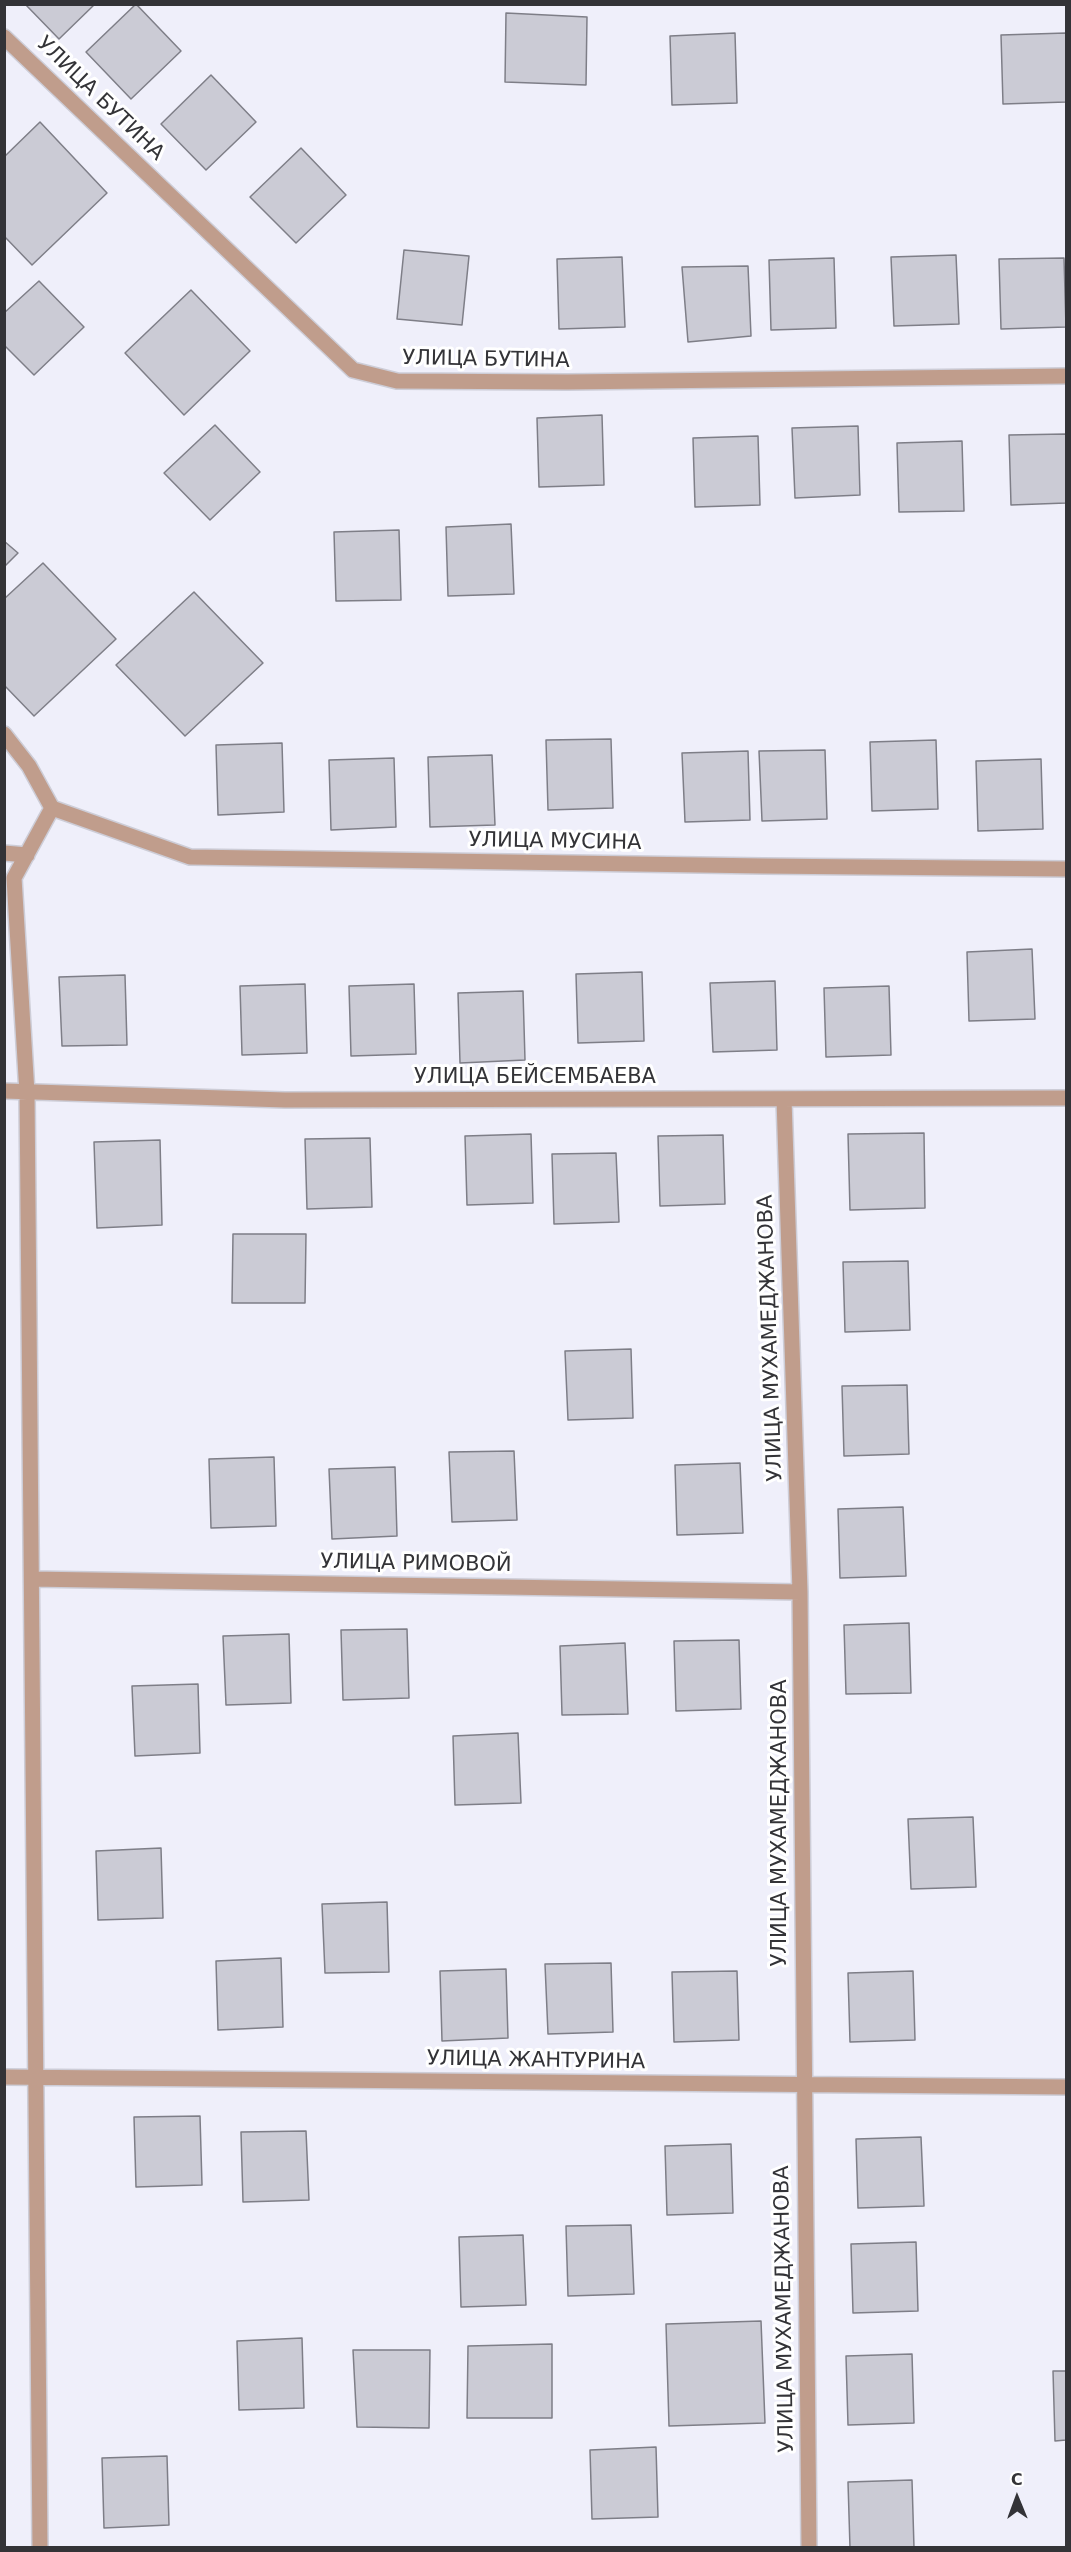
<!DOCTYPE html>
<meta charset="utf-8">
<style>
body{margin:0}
#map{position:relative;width:1071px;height:2552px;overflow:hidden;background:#efeffa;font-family:"DejaVu Sans",sans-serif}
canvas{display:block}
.frame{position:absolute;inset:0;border:6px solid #333337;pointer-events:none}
.north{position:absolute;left:987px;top:2468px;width:60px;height:60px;-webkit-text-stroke:4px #fff;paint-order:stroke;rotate:359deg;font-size:16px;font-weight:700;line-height:24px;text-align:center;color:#333337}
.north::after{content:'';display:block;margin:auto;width:21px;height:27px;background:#333337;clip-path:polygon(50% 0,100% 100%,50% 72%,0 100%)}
</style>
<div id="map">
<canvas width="1071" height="2552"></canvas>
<div class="frame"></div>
<div class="north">С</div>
</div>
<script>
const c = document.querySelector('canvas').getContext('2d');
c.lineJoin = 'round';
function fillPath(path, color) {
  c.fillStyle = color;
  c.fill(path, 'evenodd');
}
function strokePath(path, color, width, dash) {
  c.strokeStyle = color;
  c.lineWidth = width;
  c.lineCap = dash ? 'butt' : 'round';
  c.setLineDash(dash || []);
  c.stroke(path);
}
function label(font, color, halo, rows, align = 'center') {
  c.font = font + ' "DejaVu Sans",sans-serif';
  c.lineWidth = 6;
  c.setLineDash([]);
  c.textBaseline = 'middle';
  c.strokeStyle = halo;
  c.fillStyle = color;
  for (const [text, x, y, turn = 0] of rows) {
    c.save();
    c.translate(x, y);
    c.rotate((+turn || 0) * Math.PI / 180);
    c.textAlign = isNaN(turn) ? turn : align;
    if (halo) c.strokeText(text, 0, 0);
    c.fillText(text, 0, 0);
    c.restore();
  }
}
const building = new Path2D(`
 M25 4H95L59 39Z
 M136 4 181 51 131 99 86 52Z
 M506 13 587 17 586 85 505 82Z
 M735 33 737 103 672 105 670 36Z
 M1066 33V102L1003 104 1001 35Z
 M211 75 256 122 206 170 161 124Z
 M40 122 107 193 32 265 4 236V157Z
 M301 148 346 195 296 243 250 197Z
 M404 250 469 256 462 325 397 319Z
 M956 255 959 324 894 326 891 257Z
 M622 257 625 327 559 329 557 259Z
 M834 258 836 328 771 330 769 260Z
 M1064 258 1066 327 1001 329 999 259Z
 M748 266 751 336 688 342 682 267Z
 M39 281 84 327 34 375 4 345V313Z
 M191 290 250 351 184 415 125 353Z
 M602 415 604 485 539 487 537 418Z
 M215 425 260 472 210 520 164 473Z
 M858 426 860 495 795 498 792 428Z
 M1066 434V503L1011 505 1009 435Z
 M758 436 760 505 695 507 693 438Z
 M962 441 964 511 899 512 897 443Z
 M511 524 514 594 448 596 446 527Z
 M399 530 401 600 336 601 334 532Z
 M4 541 18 553 4 567Z
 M43 563 116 639 34 716 4 685V599Z
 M194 592 263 663 185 736 116 665Z
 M611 739 613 808 548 810 546 740Z
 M936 740 938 809 872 811 870 742Z
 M282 743 284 812 218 815 216 745Z
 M825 750 827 819 762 821 759 751Z
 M748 751 750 820 685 822 682 753Z
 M492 755 495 825 430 827 428 757Z
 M394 758 396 827 331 830 329 760Z
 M1041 759 1043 829 978 831 976 761Z
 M1032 949 1035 1019 969 1021 967 952Z
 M642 972 644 1041 578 1043 576 974Z
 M125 975 127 1045 62 1046 59 977Z
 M775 981 777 1050 713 1052 710 983Z
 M305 984 307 1053 242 1055 240 986Z
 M414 984 416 1054 351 1056 349 986Z
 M889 986 891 1055 826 1057 824 988Z
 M523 991 525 1060 460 1063 458 993Z
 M924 1133 925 1208 850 1210 848 1134Z
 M531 1134 533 1203 467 1205 465 1136Z
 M723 1135 725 1204 660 1206 658 1136Z
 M370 1138 372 1207 307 1209 305 1139Z
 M160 1140 162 1225 97 1228 94 1142Z
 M616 1153 619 1222 554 1224 552 1154Z
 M233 1234H306L305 1303H232Z
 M908 1261 910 1330 845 1332 843 1262Z
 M631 1349 633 1418 568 1420 565 1351Z
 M907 1385 909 1454 844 1456 842 1386Z
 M514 1451 517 1520 452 1522 449 1452Z
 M274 1457 276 1526 211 1528 209 1459Z
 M740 1463 743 1533 677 1535 675 1465Z
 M395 1467 397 1536 332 1539 329 1469Z
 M903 1507 906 1576 840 1578 838 1509Z
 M909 1623 911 1693 846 1694 844 1625Z
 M407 1629 409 1698 343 1700 341 1630Z
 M289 1634 291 1703 226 1705 223 1636Z
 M739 1640 741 1709 676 1711 674 1641Z
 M625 1643 628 1714 562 1715 560 1646Z
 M198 1684 200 1753 135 1756 132 1686Z
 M518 1733 521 1803 455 1805 453 1736Z
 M973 1817 976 1887 911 1889 908 1819Z
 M161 1848 163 1918 98 1920 96 1851Z
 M387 1902 389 1972 325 1973 322 1904Z
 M281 1958 283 2027 218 2030 216 1961Z
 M611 1963 613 2032 548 2034 545 1964Z
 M506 1969 508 2038 442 2041 440 1971Z
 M737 1971 739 2040 674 2042 672 1972Z
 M913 1971 915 2040 850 2042 848 1973Z
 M200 2116 202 2185 136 2187 134 2117Z
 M306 2131 309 2200 243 2202 241 2132Z
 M921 2137 924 2206 858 2208 856 2139Z
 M731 2144 733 2213 667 2215 665 2146Z
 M631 2225 634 2294 568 2296 566 2226Z
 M523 2235 526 2305 461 2307 459 2237Z
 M916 2242 918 2311 853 2313 851 2244Z
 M761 2321 765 2423 669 2426 666 2324Z
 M302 2338 304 2408 239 2410 237 2341Z
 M552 2344V2418H467L468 2346Z
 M353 2350H430L429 2428 357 2427Z
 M912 2354 914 2423 848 2425 846 2356Z
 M1053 2371H1066V2440L1055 2441Z
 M656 2447 658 2517 592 2519 590 2450Z
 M167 2456 169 2525 104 2528 102 2458Z
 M912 2480 914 2548H850L848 2482Z`);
fillPath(building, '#cbcbd5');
strokePath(building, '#7e7e87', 1.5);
const minor = new Path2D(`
 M4 37 353 370 397 381 567 382 1066 376
 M4 734 29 766 52 808
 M52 808 190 857 763 866 1066 869
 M4 853 27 855
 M4 1091 285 1100 1066 1098
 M784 1099 800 1592 809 2548
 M32 1579 800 1592
 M4 2077 1066 2087
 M40 2548 27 1093 14 878 52 808`);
strokePath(minor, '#cdcdd7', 18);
strokePath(minor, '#c09d8c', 15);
label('21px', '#333337', '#fff', [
 ["УЛИЦА БУТИНА",100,99,44],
 ["УЛИЦА БУТИНА",486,360,1],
 ["УЛИЦА МУСИНА",555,842,1],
 ["УЛИЦА БЕЙСЕМБАЕВА",535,1078],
 ["УЛИЦА МУХАМЕДЖАНОВА",771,1338,-92],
 ["УЛИЦА РИМОВОЙ",416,1564,1],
 ["УЛИЦА МУХАМЕДЖАНОВА",781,1823,-90],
 ["УЛИЦА ЖАНТУРИНА",536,2061,1],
 ["УЛИЦА МУХАМЕДЖАНОВА",785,2309,-91]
]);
</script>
